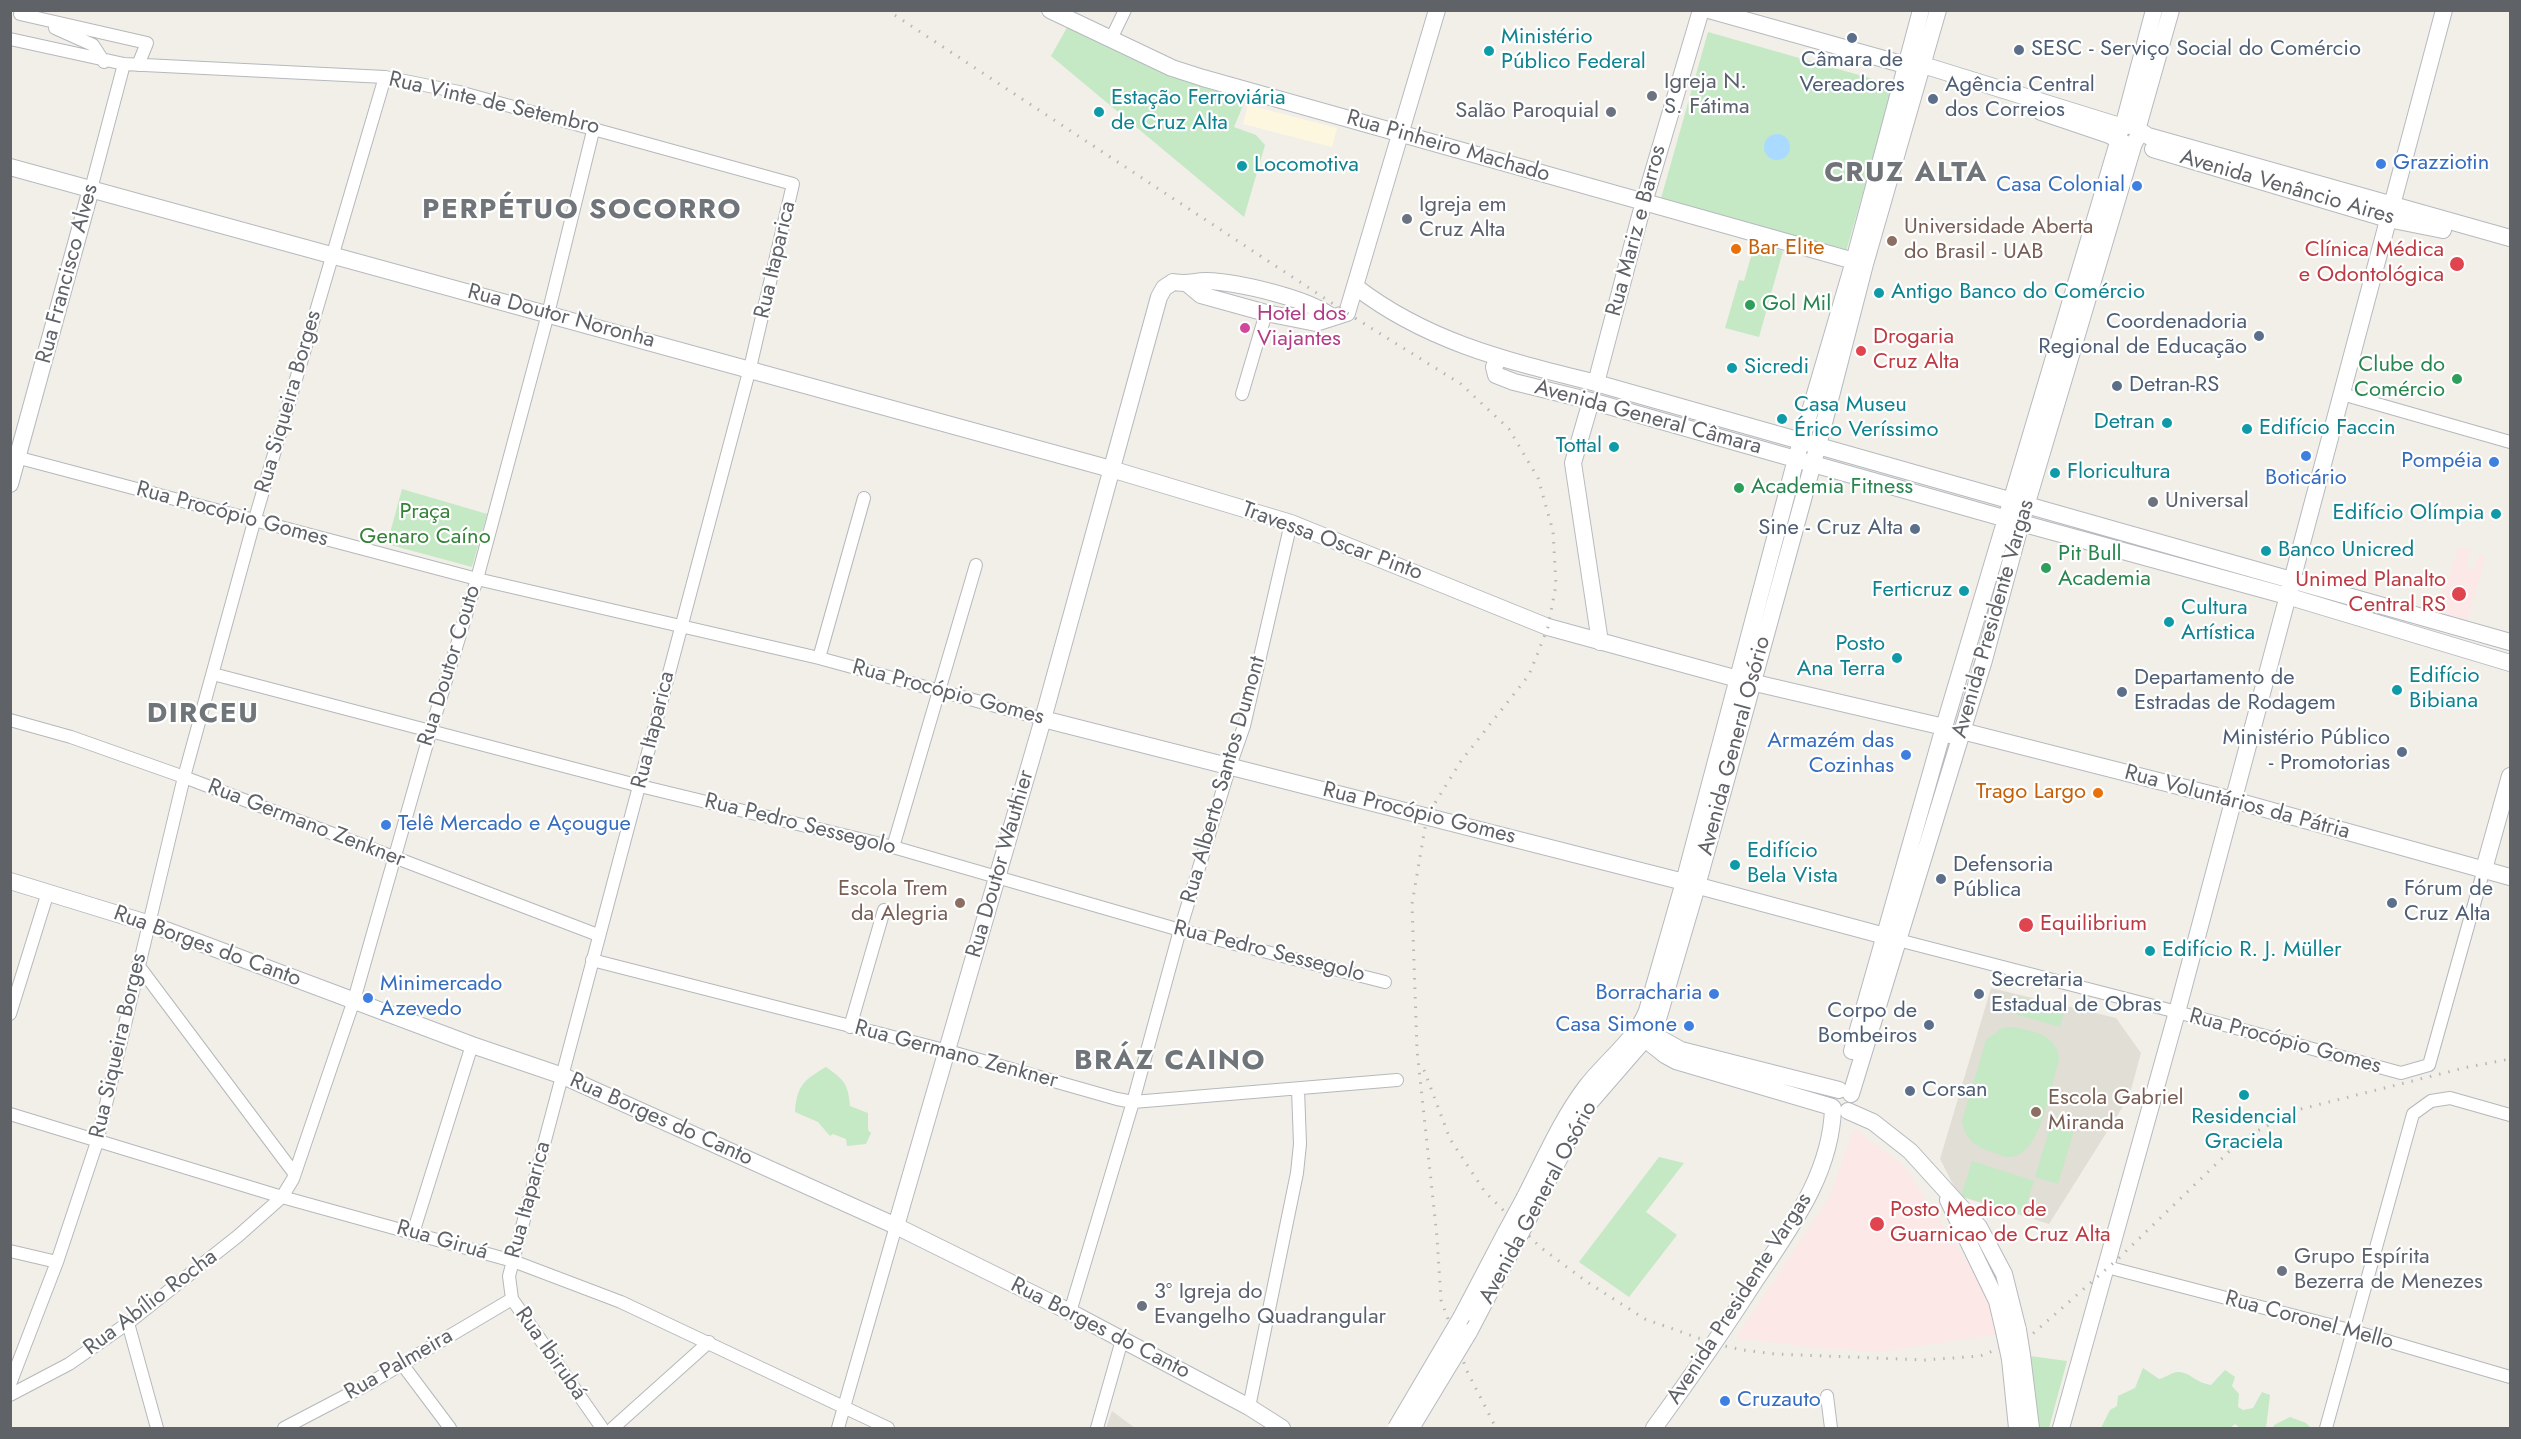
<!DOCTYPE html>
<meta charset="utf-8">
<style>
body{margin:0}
#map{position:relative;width:2521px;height:1439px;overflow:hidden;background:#f1efe8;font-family:Jost,sans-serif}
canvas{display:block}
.frame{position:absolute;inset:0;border:12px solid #5f6368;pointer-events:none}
</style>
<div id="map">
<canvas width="2521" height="1439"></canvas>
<div class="frame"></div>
</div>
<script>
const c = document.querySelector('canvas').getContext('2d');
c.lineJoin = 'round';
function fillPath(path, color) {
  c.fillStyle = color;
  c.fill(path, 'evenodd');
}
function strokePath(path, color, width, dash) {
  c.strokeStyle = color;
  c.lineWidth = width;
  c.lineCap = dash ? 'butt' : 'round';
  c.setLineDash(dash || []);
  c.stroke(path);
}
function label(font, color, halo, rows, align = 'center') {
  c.font = font + ' Jost,sans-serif';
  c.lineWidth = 4.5;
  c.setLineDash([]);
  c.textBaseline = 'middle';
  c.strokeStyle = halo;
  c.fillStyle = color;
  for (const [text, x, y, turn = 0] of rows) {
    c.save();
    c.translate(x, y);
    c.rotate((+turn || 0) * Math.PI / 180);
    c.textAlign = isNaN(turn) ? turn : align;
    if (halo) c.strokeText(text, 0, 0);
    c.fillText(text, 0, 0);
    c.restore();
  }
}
fillPath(new Path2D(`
 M1248 105 1337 128 1332 147 1243 124Z`), '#fef7e0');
fillPath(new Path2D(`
 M1991 988 2116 1018 2141 1053 2129 1097 2049 1224 1959 1196 1940 1159Z
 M1112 1411 1135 1428H1106Z`), '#e1ded6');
fillPath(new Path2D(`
 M2459 547 2471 550 2466 568 2474 570 2479 555 2486 557 2466 624 2435 617Z
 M1854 1129 1903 1165 1983 1286 1997 1334 1880 1352 1817 1348 1736 1338 1829 1198Z`), '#fce8e6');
fillPath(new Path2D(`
 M1069 24 1247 96 1234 127 1256 135 1265 145 1244 217 1051 56Z
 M1708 32 1894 85 1845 255 1660 202Z
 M1755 243 1783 251 1759 337 1725 328 1739 280 1744 281Z
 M402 489 487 514 472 567 387 544Z
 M2019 997 2064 1010 2060 1027 2014 1014Z
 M2011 1027C2032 1030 2058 1035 2059 1060 2051 1085 2041 1157 2009 1157 2002 1157 1993 1152 1987 1150 1972 1146 1964 1135 1962 1121L1986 1040 2002 1028Z
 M826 1067C844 1080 848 1083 850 1106L868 1113V1130L871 1133 866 1144 847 1146 846 1139 833 1134 830 1136 818 1122 795 1112C797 1085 804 1080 826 1067Z
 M2052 1121 2075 1127 2058 1184 2035 1177Z
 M1659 1157 1684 1163 1646 1212 1677 1235 1629 1297 1579 1262Z
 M1972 1161 2034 1181 2023 1215 1961 1196Z
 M2030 1356 2067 1361 2049 1428H2037Z
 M2143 1368 2159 1379C2165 1378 2172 1372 2178 1372 2190 1372 2196 1383 2211 1385L2225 1370 2235 1377 2232 1386 2239 1394 2238 1407 2243 1410 2253 1408 2262 1392 2270 1395 2266 1428H2240L2235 1424 2230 1428H2101L2110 1410 2117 1406 2118 1396 2135 1388Z
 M2290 1417 2306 1423 2311 1428H2273L2274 1425Z`), '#c5e8c5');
fillPath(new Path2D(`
 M1764 147a13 13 0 1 1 26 0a13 13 0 1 1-26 0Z`), '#aadaff');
const street = new Path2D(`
 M20 14 147 43 138 65
 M55 28 93 45 104 62
 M10 39 124 64 385 77 459 92 793 184 750 368 509 1276 512 1299 602 1428
 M1111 39 1125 10
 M91 189 124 64
 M1242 394 1266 313
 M2342 394 2510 442
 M12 456 477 579 819 658 1043 719
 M819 658 864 498
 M213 674 640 786 893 847 1180 930 1385 982
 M10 720 71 737 184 777 598 935
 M893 847 976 565
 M1898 940 2177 1012 2401 1073 2429 1065 2484 869
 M592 960 948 1051 1117 1099 1133 1102 1397 1080
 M138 965 294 1173
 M10 1014 48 892
 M850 1027 884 910
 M10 1114 282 1197 513 1261 621 1302 888 1428
 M413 1233 472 1045
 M10 1251 57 1262
 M2107 1267 2353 1331 2510 1377
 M1070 1312 1133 1102 1180 930 1230 766 1244 726 1291 523
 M128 1323 157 1428
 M402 1364 450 1428
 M10 1384 57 1262 97 1142 184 777 254 522 385 77
 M10 1395 69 1364 128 1323 238 1236 282 1197 293 1179 354 1000 430 733 477 579 548 314 594 127
 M1827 1396 1831 1428
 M1249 1407 1297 1173 1300 1144 1298 1089
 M284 1428 370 1383 512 1299
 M613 1428 709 1342
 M838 1428 896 1226
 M1097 1428 1122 1340
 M2326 1428 2413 1114 2431 1101 2450 1098 2510 1115`);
const secondary = new Path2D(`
 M1050 10 1172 68 1203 78 1854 261
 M1709 10 1898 63 1923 65 2123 127 2131 125 2148 136 2510 238
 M2041 112 2109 135 2126 144
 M2153 149 2388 219 2443 230
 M10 167 1111 469 1291 523 1548 627 1738 679 1944 727 1950 735 1962 731 2233 800 2510 877
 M1189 285 1201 295 1266 313 1316 323 1347 313 1437 10
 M1356 287C1429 343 1509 361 1596 383L2510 642
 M1499 358 1494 367 1496 375 1514 382 1591 401 2021 523 2287 596 2510 663
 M1596 383 1640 216 1701 10
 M1591 401 1573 463 1600 642
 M10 484 91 189
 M1043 719 1684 882 1885 936 1891 944
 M2484 869 2510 776
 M10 881 147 923 472 1045 563 1076 896 1226 1070 1312 1249 1407 1282 1428
 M1636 1032 1665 1055 1676 1061 1832 1107
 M1656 1036 1681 1050 1839 1090
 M1852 1051 1944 727 2119 139 2118 134 2123 127 2154 10
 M1851 1094 1984 660 2021 523 2134 143 2139 135 2137 130 2171 10
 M1848 1111 1873 1122 1910 1151 1979 1227 2004 1274 2018 1330
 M1525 1197C1544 1160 1561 1120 1586 1087 1604 1063 1637 1038 1647 1011L1684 882 1796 459 1854 261 1921 10
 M1948 1200 1997 1301 2004 1331
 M1537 1202 1585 1108 1650 1033 1658 1019 1697 886 1824 423 1865 264 1938 10
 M896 1226 1043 719 1159 297 1164 288 1173 282C1189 285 1193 281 1206 281 1238 282 1307 298 1332 317
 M1462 1316 1506 1232
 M1469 1332 1516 1242
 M2022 1355 2031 1428
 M2010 1359 2017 1428
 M1654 1428C1689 1380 1723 1331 1755 1281 1790 1228 1831 1175 1833 1108
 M2061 1428 2177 1012 2444 10`);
strokePath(street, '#b5b8bc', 14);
strokePath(secondary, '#b6babf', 18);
strokePath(street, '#fff', 12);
strokePath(secondary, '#fff', 16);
strokePath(new Path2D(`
 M887 10 1347 313 1461 384 1509 429 1538 478 1553 531 1556 585 1548 627 1529 675 1461 761 1427 816 1412 904 1417 1050 1437 1237 1441 1300 1467 1371 1496 1428
 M1424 1070 1450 1139 1485 1192 1540 1247 1587 1282 1645 1319 1715 1344 1743 1350 1775 1354 1925 1360 1980 1356 2029 1337 2119 1258 2242 1139 2297 1110 2468 1067 2510 1059`), '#b6b7b8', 3, [1.5, 8]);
const secondaryBridge = new Path2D(`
 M1506 1232 1525 1197
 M1516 1242 1537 1202
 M2018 1330 2022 1355
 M2004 1331 2010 1359
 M1396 1428 1462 1316
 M1411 1428 1469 1332`);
strokePath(secondaryBridge, '#b6babf', 18, []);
strokePath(secondaryBridge, '#fff', 16);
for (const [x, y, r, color] of [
 [1852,38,6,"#5c6f8a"],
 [2019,50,6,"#5c6f8a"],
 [1489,51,6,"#0f9aa8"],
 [1652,96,6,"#6b7280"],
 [1933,99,6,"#5c6f8a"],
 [1099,112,6,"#0f9aa8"],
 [1611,112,6,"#6b7280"],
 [2381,164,6,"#3f7fe0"],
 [1242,166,6,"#0f9aa8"],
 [2137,186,6,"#3f7fe0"],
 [1407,219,6,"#6b7280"],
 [1892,241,6,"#8d6e63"],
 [1736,249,6,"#e8710a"],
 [2457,264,8,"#e0444e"],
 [1879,293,6,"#0f9aa8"],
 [1750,305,6,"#2e9e5b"],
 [1245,328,6,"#d1479c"],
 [2259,336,6,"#5c6f8a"],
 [1861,351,6,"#e0444e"],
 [1732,368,6,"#0f9aa8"],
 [2457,379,6,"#2e9e5b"],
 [2117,386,6,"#5c6f8a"],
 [1782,419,6,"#0f9aa8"],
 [2167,423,6,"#0f9aa8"],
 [2247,429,6,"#0f9aa8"],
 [1614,447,6,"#0f9aa8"],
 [2306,456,6,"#3f7fe0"],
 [2494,462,6,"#3f7fe0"],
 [2055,473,6,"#0f9aa8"],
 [1739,488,6,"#2e9e5b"],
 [2153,502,6,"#6b7280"],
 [2496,514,6,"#0f9aa8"],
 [1915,529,6,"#5c6f8a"],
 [2266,551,6,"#0f9aa8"],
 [2046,568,6,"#2e9e5b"],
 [1964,591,6,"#0f9aa8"],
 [2459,594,8,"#e0444e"],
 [2169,622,6,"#0f9aa8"],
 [1897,658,6,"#0f9aa8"],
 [2397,690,6,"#0f9aa8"],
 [2122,692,6,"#5c6f8a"],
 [2402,752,6,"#5c6f8a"],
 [1906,755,6,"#3f7fe0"],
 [2098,793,6,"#e8710a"],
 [386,825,6,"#3f7fe0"],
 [1735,865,6,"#0f9aa8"],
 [1941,879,6,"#5c6f8a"],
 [960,903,6,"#8d6e63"],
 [2392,903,6,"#5c6f8a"],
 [2026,925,8,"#e0444e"],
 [2150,951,6,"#0f9aa8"],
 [1714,994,6,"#3f7fe0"],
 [1979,994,6,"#5c6f8a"],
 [368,998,6,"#3f7fe0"],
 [1929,1025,6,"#5c6f8a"],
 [1689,1026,6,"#3f7fe0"],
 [1910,1091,6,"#5c6f8a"],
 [2244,1095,6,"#0f9aa8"],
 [2036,1112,6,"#8d6e63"],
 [1877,1224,8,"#e0444e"],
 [2282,1271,6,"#6b7280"],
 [1142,1306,6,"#6b7280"],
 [1725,1401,6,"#3f7fe0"]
]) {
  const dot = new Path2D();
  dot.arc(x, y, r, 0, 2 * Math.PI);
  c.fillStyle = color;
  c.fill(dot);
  strokePath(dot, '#fff', 2);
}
label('22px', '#0d838f', '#fff', [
 ["Ministério",1501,38],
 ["Público Federal",1501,63],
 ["Estação Ferroviária",1111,99],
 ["de Cruz Alta",1111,124],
 ["Locomotiva",1254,166],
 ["Antigo Banco do Comércio",1891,293],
 ["Sicredi",1744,368],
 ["Casa Museu",1794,406],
 ["Érico Veríssimo",1794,431],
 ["Detran",2155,423,"right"],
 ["Edifício Faccin",2259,429],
 ["Tottal",1602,447,"right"],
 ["Floricultura",2067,473],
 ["Edifício Olímpia",2484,514,"right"],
 ["Banco Unicred",2278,551],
 ["Ferticruz",1952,591,"right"],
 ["Cultura",2181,609],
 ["Artística",2181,634],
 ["Posto",1885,645,"right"],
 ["Ana Terra",1885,670,"right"],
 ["Edifício",2409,677],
 ["Bibiana",2409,702],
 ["Edifício",1747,852],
 ["Bela Vista",1747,877],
 ["Edifício R. J. Müller",2162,951],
 ["Residencial",2244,1118,"center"],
 ["Graciela",2244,1143,"center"]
], 'left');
label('22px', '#4e5e75', '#fff', [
 ["SESC - Serviço Social do Comércio",2031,50],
 ["Câmara de",1852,61,"center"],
 ["Vereadores",1852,86,"center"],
 ["Agência Central",1945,86],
 ["dos Correios",1945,111],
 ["Coordenadoria",2247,323,"right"],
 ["Regional de Educação",2247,348,"right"],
 ["Detran-RS",2129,386],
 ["Sine - Cruz Alta",1903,529,"right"],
 ["Departamento de",2134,679],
 ["Estradas de Rodagem",2134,704],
 ["Ministério Público",2390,739,"right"],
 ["- Promotorias",2390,764,"right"],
 ["Defensoria",1953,866],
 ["Pública",1953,891],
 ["Fórum de",2404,890],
 ["Cruz Alta",2404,915],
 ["Secretaria",1991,981],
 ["Estadual de Obras",1991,1006],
 ["Corpo de",1917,1012,"right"],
 ["Bombeiros",1917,1037,"right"],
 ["Corsan",1922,1091]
], 'left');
label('22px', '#5b616d', '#fff', [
 ["Igreja N.",1664,83],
 ["S. Fátima",1664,108],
 ["Salão Paroquial",1599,112,"right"],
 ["Igreja em",1419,206],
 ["Cruz Alta",1419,231],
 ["Universal",2165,502],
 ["Grupo Espírita",2294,1258],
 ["Bezerra de Menezes",2294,1283],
 ["3° Igreja do",1154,1293],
 ["Evangelho Quadrangular",1154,1318]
], 'left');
label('22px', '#5f6368', '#fff', [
 ["Rua Vinte de Setembro",494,104,13],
 ["Rua Pinheiro Machado",1448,147,16],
 ["Avenida Venâncio Aires",2287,188,16],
 ["Rua Mariz e Barros",1637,231,-75],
 ["Rua Itaparica",776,260,-77],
 ["Rua Francisco Alves",68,274,-75],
 ["Rua Doutor Noronha",561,317,15],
 ["Rua Siqueira Borges",289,402,-74],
 ["Avenida General Câmara",1648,418,15],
 ["Rua Procópio Gomes",232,515,15],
 ["Travessa Oscar Pinto",1332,542,20],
 ["Avenida Presidente Vargas",1994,619,-74],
 ["Rua Doutor Couto",450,666,-73],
 ["Rua Procópio Gomes",948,693,15],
 ["Rua Itaparica",654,730,-76],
 ["Avenida General Osório",1735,746,-75],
 ["Rua Alberto Santos Dumont",1224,780,-74],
 ["Rua Voluntários da Pátria",2237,803,15],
 ["Rua Procópio Gomes",1419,814,14],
 ["Rua Germano Zenkner",306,824,21],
 ["Rua Pedro Sessegolo",800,825,14],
 ["Rua Doutor Wauthier",1001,864,-74],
 ["Rua Borges do Canto",207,947,20],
 ["Rua Pedro Sessegolo",1269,952,14],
 ["Rua Procópio Gomes",2285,1042,15],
 ["Rua Siqueira Borges",119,1046,-77],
 ["Rua Germano Zenkner",956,1055,15],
 ["Rua Borges do Canto",661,1120,24],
 ["Rua Itaparica",529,1200,-75],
 ["Avenida General Osório",1539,1203,-62],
 ["Rua Giruá",442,1241,16],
 ["Avenida Presidente Vargas",1740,1299,-57],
 ["Rua Abílio Rocha",151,1303,-37],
 ["Rua Coronel Mello",2309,1321,15],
 ["Rua Borges do Canto",1100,1329,27],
 ["Rua Ibirubá",550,1354,55],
 ["Rua Palmeira",399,1365,-30]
]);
label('22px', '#366cbe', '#fff', [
 ["Grazziotin",2393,164,"left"],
 ["Casa Colonial",2125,186],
 ["Pompéia",2482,462],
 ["Boticário",2306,479,"center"],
 ["Armazém das",1894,742],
 ["Cozinhas",1894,767],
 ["Telê Mercado e Açougue",398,825,"left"],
 ["Minimercado",380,985,"left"],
 ["Azevedo",380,1010,"left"],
 ["Borracharia",1702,994],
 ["Casa Simone",1677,1026],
 ["Cruzauto",1737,1401,"left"]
], 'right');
label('22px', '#785e54', '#fff', [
 ["Universidade Aberta",1904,228],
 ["do Brasil - UAB",1904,253],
 ["Escola Trem",948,890,"right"],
 ["da Alegria",948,915,"right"],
 ["Escola Gabriel",2048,1099],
 ["Miranda",2048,1124]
], 'left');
label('22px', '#c56008', '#fff', [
 ["Bar Elite",1748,249],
 ["Trago Largo",2086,793,"right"]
], 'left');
label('22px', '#be3a42', '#fff', [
 ["Clínica Médica",2444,251,"right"],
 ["e Odontológica",2444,276,"right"],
 ["Drogaria",1873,338],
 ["Cruz Alta",1873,363],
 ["Unimed Planalto",2446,581,"right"],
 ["Central RS",2446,606,"right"],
 ["Equilibrium",2040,925],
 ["Posto Medico de",1890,1211],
 ["Guarnicao de Cruz Alta",1890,1236]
], 'left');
label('22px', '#27864d', '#fff', [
 ["Gol Mil",1762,305],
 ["Clube do",2445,366,"right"],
 ["Comércio",2445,391,"right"],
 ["Academia Fitness",1751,488],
 ["Pit Bull",2058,555],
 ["Academia",2058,580]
], 'left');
label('22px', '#b23c85', '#fff', [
 ["Hotel dos",1257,315],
 ["Viajantes",1257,340]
], 'left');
label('22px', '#348238', '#fff', [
 ["Praça",425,513],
 ["Genaro Caíno",425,538]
]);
c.letterSpacing = '1.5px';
label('bold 28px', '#70757a', '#fff', [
 ["CRUZ ALTA",1906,174],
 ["PERPÉTUO SOCORRO",582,211],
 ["DIRCEU",203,715],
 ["BRÁZ CAINO",1170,1062]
]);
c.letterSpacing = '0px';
</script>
